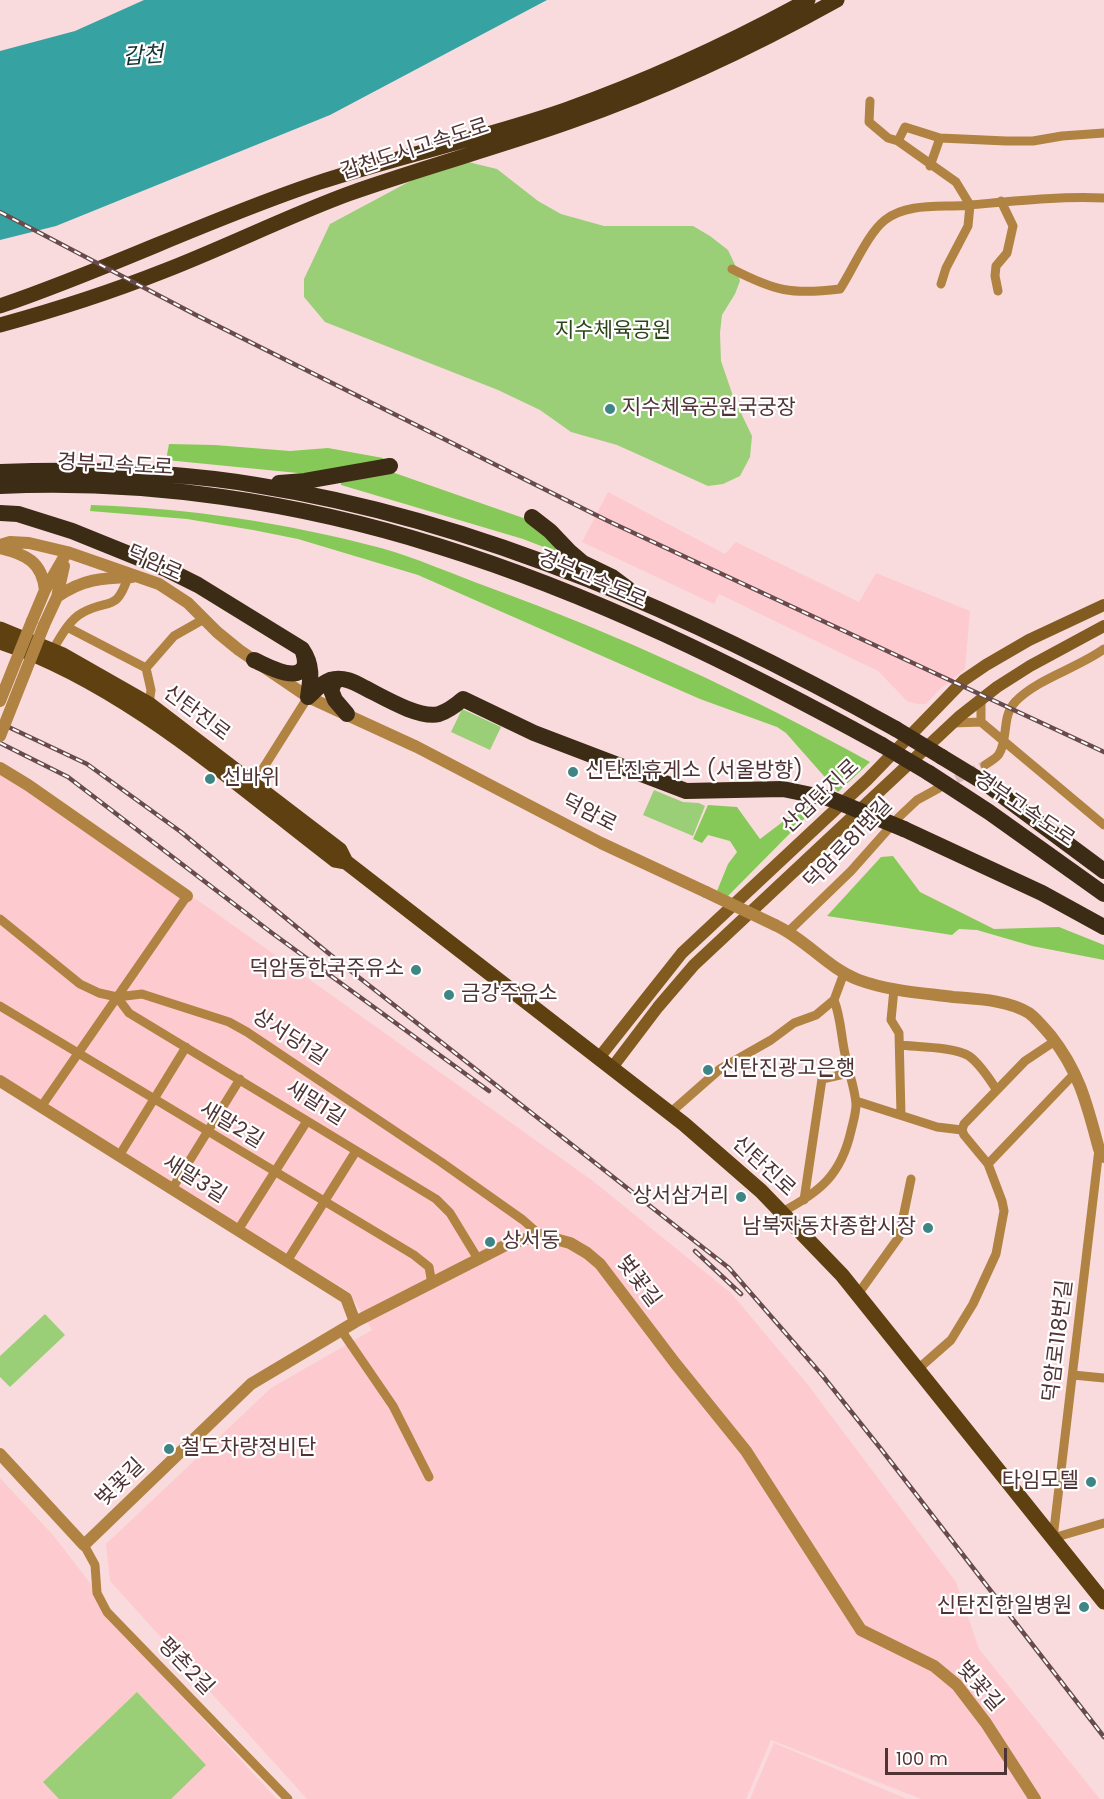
<!DOCTYPE html>
<meta charset="utf-8">
<style>
body{margin:0}
#map{position:relative;width:1104px;height:1799px;overflow:hidden;background:#f9dbdd;font-family:Poppins,sans-serif}
canvas{display:block}
.scale{position:absolute;left:885px;top:1748px;width:122px;height:27px;box-sizing:border-box;border:3px solid #4f3335;border-top:0;padding-left:8px;font-size:18px;line-height:21px;white-space:nowrap;color:#4f3335;-webkit-text-stroke:4px #fff;paint-order:stroke}
</style>
<div id="map">
<canvas width="1104" height="1799"></canvas>
<div class="scale">100 m</div>
</div>
<script>
const c = document.querySelector('canvas').getContext('2d');
c.lineJoin = 'round';
function fillPath(path, color) {
  c.fillStyle = color;
  c.fill(path, 'evenodd');
}
function strokePath(path, color, width, dash) {
  c.strokeStyle = color;
  c.lineWidth = width;
  c.lineCap = dash ? 'butt' : 'round';
  c.setLineDash(dash || []);
  c.stroke(path);
}
function label(font, color, halo, rows, align = 'center') {
  c.font = font + ' Poppins,"Noto Sans KR",sans-serif';
  c.lineWidth = 4.5;
  c.setLineDash([]);
  c.textBaseline = 'middle';
  c.strokeStyle = halo;
  c.fillStyle = color;
  for (const [text, x, y, turn = 0] of rows) {
    c.save();
    c.translate(x, y);
    c.rotate((+turn || 0) * Math.PI / 180);
    c.textAlign = isNaN(turn) ? turn : align;
    if (halo) c.strokeText(text, 0, 0);
    c.fillText(text, 0, 0);
    c.restore();
  }
}
fillPath(new Path2D(`
 M608 492 725 554 736 542 859 602 876 573 970 611 965 669 940 689 926 704H918L907 701 878 671 719 594 714 604 582 542Z
 M0 774 14 779 206 906 593 1181 731 1293 808 1385 956 1582 979 1649 1100 1799H921L771 1740 746 1799H307L110 1581 106 1544 271 1388 372 1330 349 1292 0 1081Z
 M0 1478 53 1535 159 1672 277 1799H0Z
 M774 1743 907 1799H750Z`), '#fdcbcf');
fillPath(new Path2D(`
 M464 161 497 169 538 201 561 214 604 226H693L710 236 728 250 737 269 740 281 735 294 722 315 720 333 721 361 733 396 752 436 750 457 740 476 723 484 708 486 617 445 571 432 540 410 498 390 325 322 304 297V279L330 224 416 178Z
 M462 709 501 727 490 750 451 732Z
 M654 790 683 802 699 803 705 806 693 836 643 815Z
 M45 1314 65 1335 10 1387 0 1377V1356Z
 M137 1692 206 1765 171 1799H59L43 1782Z`), '#9acf78');
fillPath(new Path2D(`
 M169 444 215 445 290 451 328 448 383 458V464L308 474 166 460Z
 M389 471 529 520 558 547 554 551 523 539 341 485V480Z
 M91 505C189 508 286 523 381 548 417 558 452 574 488 587 620 635 747 694 870 762L838 792 786 733 777 727 700 699 418 575 298 539 253 530 187 519 90 511Z
 M708 805 737 807 760 839 805 805 814 809 728 896 717 891 728 864 737 852 730 841 708 835 702 843 693 839Z
 M893 856 920 892 994 929 1059 927 1104 945V960L1032 946 977 930 959 929 952 935 827 916 881 857Z`), '#87c958');
fillPath(new Path2D(`
 M144 0H547L330 115 56 226 0 240V51L75 31Z`), '#36a2a1');
strokePath(new Path2D(`
 M944 785 985 765`), '#d7b9bb', 9, [9, 4.5]);
strokePath(new Path2D(`
 M870 101 869 122 888 138 898 141 956 182 970 205 968 226 946 268 941 284
 M898 141 905 127 940 138 1006 141H1033L1062 136 1104 133
 M930 166 940 138
 M732 269C775 291 791 295 840 289 853 269 868 233 885 220 908 202 943 208 970 205 1015 201 1059 196 1104 198
 M998 291 995 276 996 266 1007 253 1013 226 1001 201
 M67 627 146 668
 M52 651C60 638 69 620 82 613 109 598 116 613 128 577
 M981 700V722
 M149 704 151 690 146 668 174 636 204 619
 M953 723 981 722 1104 825
 M985 765C989 762 997 758 999 754 1009 737 1001 716 1016 701 1037 679 1078 668 1104 649
 M252 786 308 697
 M0 919 80 984 99 993 117 997 142 994 229 1022 247 1032 441 1162 523 1220 540 1235
 M789 931 851 871 899 817 917 800 939 788
 M894 989 891 1020 899 1033 901 1115
 M117 997 129 1013 436 1199 450 1213 478 1259
 M0 1006 414 1255 429 1267 432 1284
 M900 1045C918 1047 955 1047 969 1056 980 1064 989 1078 996 1089
 M856 1101 937 1127 962 1130
 M41 1107 187 896
 M670 1113 720 1069 771 1040 794 1023 816 1015 834 1000 844 973
 M1099 1149 1053 1538 1104 1523
 M119 1156 186 1047
 M988 1164 1075 1073
 M172 1189 240 1079
 M804 1200 822 1079 849 1073
 M782 1212C820 1192 841 1175 851 1131 853 1122 856 1114 856 1104 855 1088 848 1071 845 1054 841 1036 841 1018 834 1000
 M238 1230 307 1121
 M287 1261 356 1151
 M858 1294 899 1237 911 1179
 M341 1330 393 1406 429 1477
 M918 1369 951 1340 973 1304 996 1254 1004 1211 1002 1201 988 1164 964 1135 962 1130 964 1124 1025 1061 1055 1041
 M1073 1375 1104 1378
 M84 1545 95 1565 97 1593 107 1612 288 1799`), '#b18343', 9);
strokePath(new Path2D(`
 M0 545 10 542 29 543 67 552 159 584 188 603 217 632 239 650 308 697 417 747 601 843 706 892
 M0 548C26 554 42 562 45 590
 M57 597C82 579 102 578 132 577
 M32 621 45 590 67 552
 M44 625 57 597 64 566
 M0 768 28 785 187 896
 M775 925C806 939 827 968 859 980 889 991 922 993 953 997 978 999 1008 1000 1029 1013 1037 1019 1045 1029 1051 1036 1080 1073 1087 1105 1099 1149L1104 1157
 M0 1081 346 1298 355 1322
 M0 1454 84 1545 251 1384 355 1322 508 1244 540 1235 570 1243 587 1253 600 1264 675 1363 746 1451 861 1630 934 1666 957 1685 986 1723 1035 1799`), '#b18343', 12);
strokePath(new Path2D(`
 M598 1059 682 953 867 780 964 680 986 665 1029 640 1104 605
 M611 1069 658 1007 694 965 960 716 997 687 1030 666 1104 626`), '#825b20', 12);
strokePath(new Path2D(`
 M0 629 63 655 149 704 340 850 346 862 684 1124 761 1191 842 1275 1104 1602
 M0 642C122 682 233 782 335 860L346 862`), '#5f4010', 15);
strokePath(new Path2D(`
 M0 306C107 270 209 219 317 183 399 156 484 138 565 110 649 80 730 43 808 0
 M0 325C55 310 111 292 164 271 226 247 286 217 348 194 421 168 496 148 569 122 661 90 751 48 837 0`), '#4e3612', 15);
strokePath(new Path2D(`
 M0 472C85 469 172 471 256 485 484 521 697 618 896 729
 M279 483 305 481 390 466
 M0 486C147 479 298 502 438 546 593 594 740 667 882 745
 M0 513 18 514 72 531 166 569 198 585 302 649C313 665 311 678 308 697
 M532 517 550 531 569 551 583 563 612 577 628 589
 M254 660C266 665 296 683 304 667 306 662 305 658 303 652
 M341 679 335 681 331 690 335 700 347 714
 M308 697C315 691 321 683 330 680 343 676 354 682 365 688 383 697 419 719 439 714 448 711 456 705 463 699L534 733 686 791 783 789 831 799
 M942 757 988 785 1104 871
 M929 773 989 812 1104 894
 M904 829 1042 893 1104 927`), '#3d2c15', 16);
const rail = new Path2D(`
 M0 212 196 315 608 521 1104 752
 M0 723 87 764 181 832 338 961 729 1268 822 1375 881 1449 1104 1737
 M0 743 68 777 272 933 489 1091
 M695 1251 741 1294`);
strokePath(rail, '#674b4d', 4.5);
strokePath(rail, '#fff', 2, [7]);
strokePath(new Path2D(`
 M0 701 32 621
 M0 736 44 625
 M706 892 775 925`), '#b18343', 12);
strokePath(new Path2D(`
 M896 729 942 757
 M882 745 929 773
 M831 799 904 829`), '#3d2c15', 16);
for (const [x, y, r, color] of [
 [610,409,6,"#3e8685"],
 [573,772,6,"#3e8685"],
 [210,779,6,"#3e8685"],
 [416,970,6,"#3e8685"],
 [449,995,6,"#3e8685"],
 [708,1070,6,"#3e8685"],
 [741,1197,6,"#3e8685"],
 [928,1228,6,"#3e8685"],
 [490,1242,6,"#3e8685"],
 [169,1449,6,"#3e8685"],
 [1091,1482,6,"#3e8685"],
 [1084,1607,6,"#3e8685"]
]) {
  const dot = new Path2D();
  dot.arc(x, y, r, 0, 2 * Math.PI);
  c.fillStyle = color;
  c.fill(dot);
  strokePath(dot, '#fff', 2);
}
label('21px', '#4f3335', '#fff', [
 ["갑천도시고속도로",415,150,-18],
 ["경부고속도로",115,466,3],
 ["덕암로",154,564,24],
 ["경부고속도로",592,580,23],
 ["신탄진로",196,714,37],
 ["산업단지로",821,797,-43],
 ["경부고속도로",1024,810,34],
 ["덕암로",589,814,27],
 ["덕암로81번길",849,844,-46],
 ["상서당1길",289,1038,33],
 ["새말1길",315,1104,32],
 ["새말2길",231,1126,31],
 ["신탄진로",763,1167,43],
 ["새말3길",194,1180,32],
 ["벚꽃길",638,1282,53],
 ["덕암로118번길",1059,1341,-83],
 ["벚꽃길",121,1483,-44],
 ["평촌2길",185,1667,46],
 ["벚꽃길",979,1687,49]
]);
label('21px', '#2b4518', '#fff', [
 ["지수체육공원",613,332]
]);
label('21px', '#4f3335', '#fff', [
 ["지수체육공원국궁장",622,409],
 ["신탄진휴게소 (서울방향)",585,772],
 ["선바위",222,779],
 ["덕암동한국주유소",404,970,"right"],
 ["금강주유소",461,995],
 ["신탄진광고은행",720,1070],
 ["상서삼거리",729,1197,"right"],
 ["남북자동차종합시장",916,1228,"right"],
 ["상서동",502,1242],
 ["철도차량정비단",181,1449],
 ["타임모텔",1079,1482,"right"],
 ["신탄진한일병원",1072,1607,"right"]
], 'left');
label('italic 22px', '#133333', '#fff', [
 ["갑천",143,57,-4]
]);
</script>
